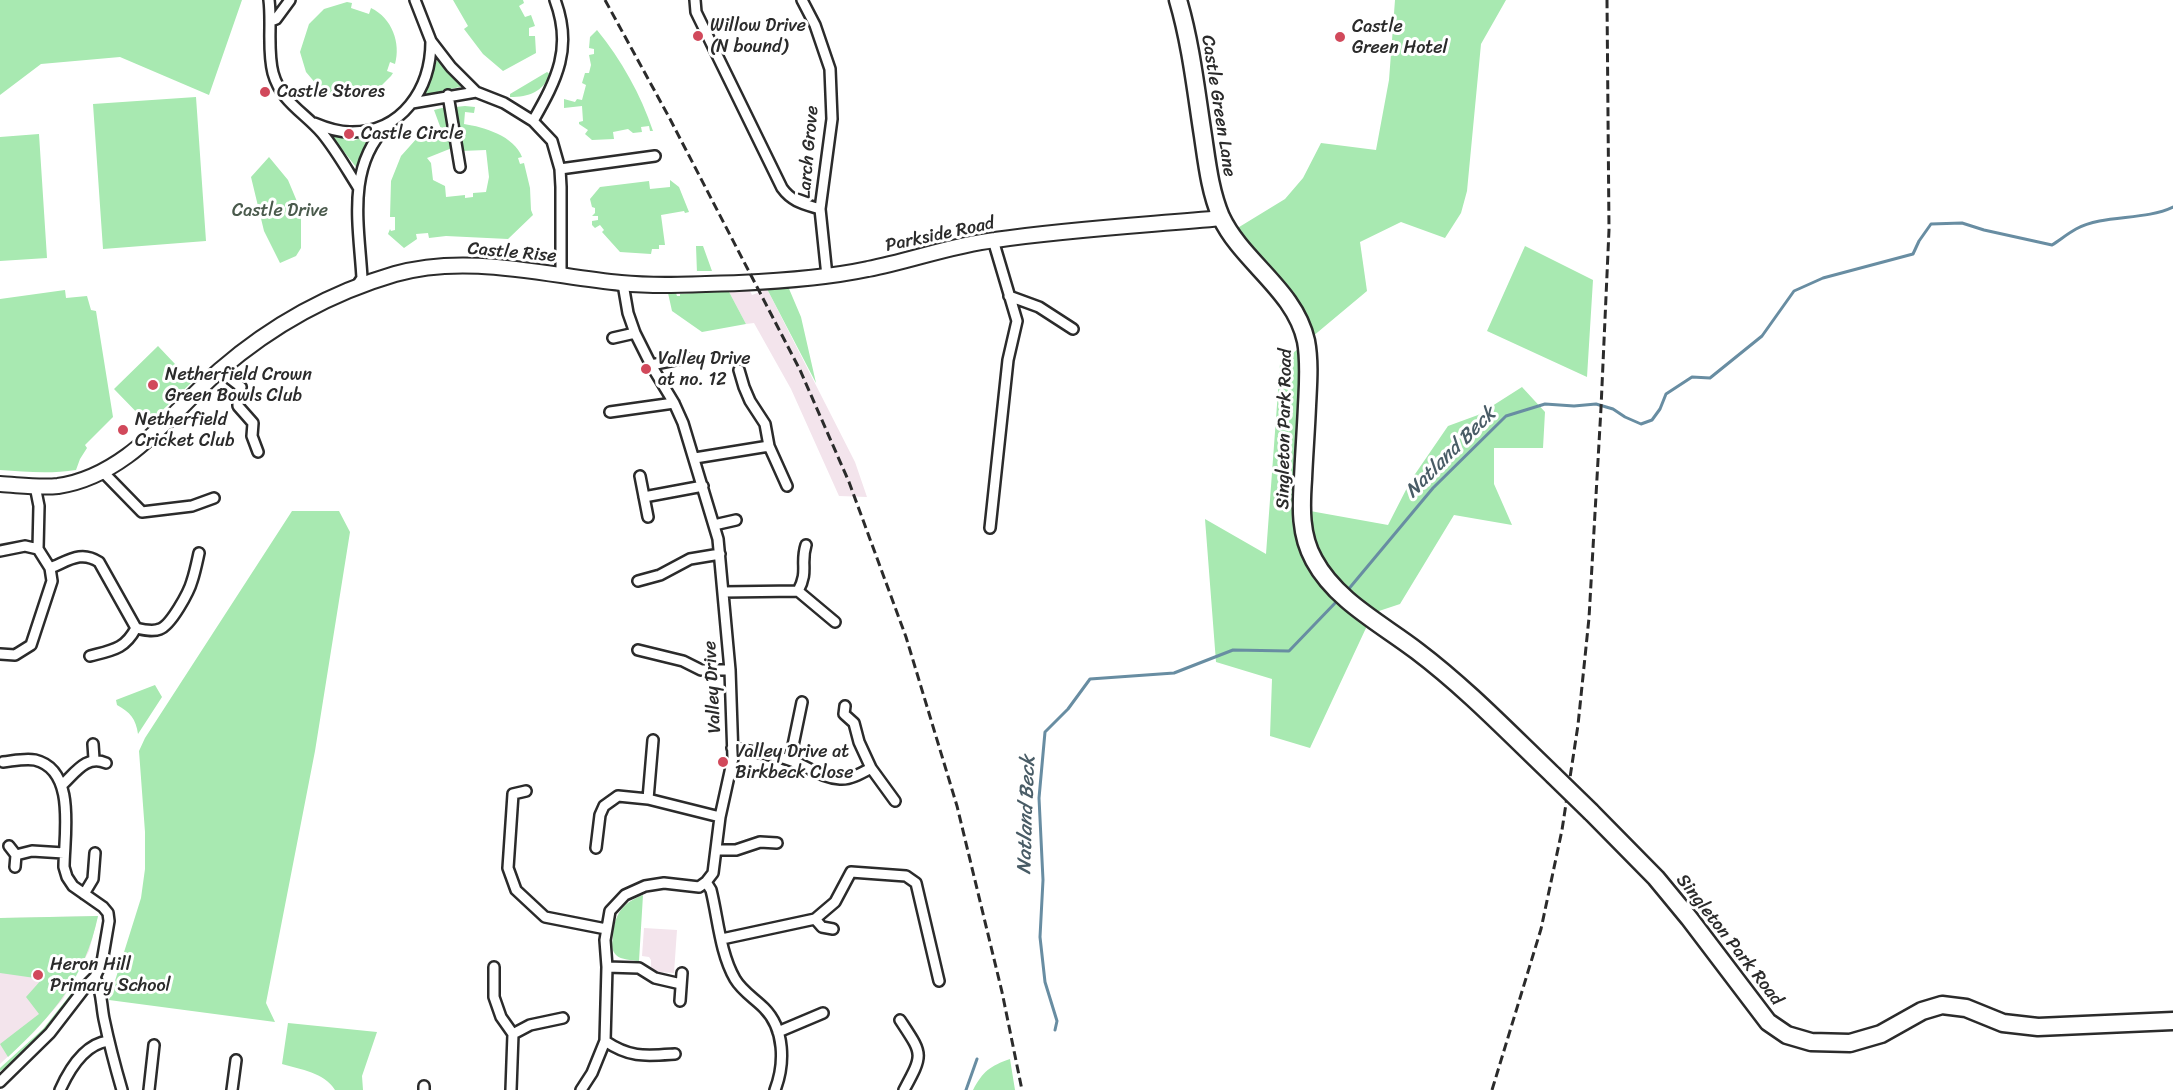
<!DOCTYPE html>
<style>
body{margin:0}
canvas{display:block;background:#fff}
</style>
<canvas width="2173" height="1090"></canvas>
<script>
const c = document.querySelector('canvas').getContext('2d');
c.lineJoin = 'round';
function fillPath(path, color) {
  c.fillStyle = color;
  c.fill(path, 'evenodd');
}
function strokePath(path, color, width, dash) {
  c.strokeStyle = color;
  c.lineWidth = width;
  c.lineCap = dash ? 'butt' : 'round';
  c.setLineDash(dash || []);
  c.stroke(path);
}
function label(font, color, halo, rows, align = 'center') {
  c.font = font + ' Sriracha,sans-serif';
  c.lineWidth = 6;
  c.setLineDash([]);
  c.textBaseline = 'middle';
  c.strokeStyle = halo;
  c.fillStyle = color;
  for (const [text, x, y, turn = 0] of rows) {
    c.save();
    c.translate(x, y);
    c.rotate((+turn || 0) * Math.PI / 180);
    c.textAlign = isNaN(turn) ? turn : align;
    if (halo) c.strokeText(text, 0, 0);
    c.fillText(text, 0, 0);
    c.restore();
  }
}
fillPath(new Path2D(`
 M765 285 855 462 867 497 839 496 791 389 754 323 746 324 727 288 748 287 752 295 763 291 761 286Z
 M98 916 89 951 63 999 34 1032 0 1064V918Z
 M644 928 677 930 674 973 657 972 651 967V960L649 957 642 956Z`), '#f3e4ec');
fillPath(new Path2D(`
 M0 0H242L209 95 120 57 41 64 0 95Z
 M453 0H523L524 3 519 6 525 17 531 15 535 26 529 28V36H535L536 53 503 71 483 54 464 29 468 26Z
 M1395 0H1506L1481 44 1467 191 1461 213 1445 238 1401 222 1360 242 1367 291 1306 342 1299 509 1388 525 1411 480 1448 426 1478 415 1522 387 1545 412 1543 448H1494V484L1512 525 1454 515 1400 604 1373 613 1310 748 1270 736 1272 679 1216 662 1205 519 1266 554 1280 364 1306 342 1231 232 1285 199 1303 178 1321 143 1376 150 1389 80Z
 M347 2 352 3 351 8 369 14 371 8C392 18 401 43 395 64L390 62 387 71 393 73 391 76 373 94 371 95 369 90 349 95 350 100 322 91 306 72 300 52 309 24 324 9Z
 M597 30C621 59 641 95 653 131H650L649 126 641 127 642 132 633 133 628 129 613 132 614 139 592 140 585 134 588 130 579 124V122L583 121 582 106 564 108V99L575 102 577 99 582 100 586 85 582 83 585 73H589L591 65 589 55 594 54V49L589 48 590 37Z
 M437 60 443 64 464 86 425 95Z
 M547 72 550 74C543 92 529 97 510 97V94Z
 M196 97 206 241 103 249 93 104Z
 M465 106 475 107 474 113 465 112 464 124C484 127 514 136 522 157L518 158 520 164 524 163 530 188 531 210 533 215 508 239 446 236 429 238 428 233 416 234 417 239 404 248 388 234 390 229 391 231 395 230V217H390L391 181 401 156 418 137 441 129 434 110 446 107 452 148 427 158 431 163 433 180 445 186 446 197 465 195V198L473 197V193L486 192 489 177 486 150 461 151 455 107Z
 M373 133 356 167 330 134 353 141Z
 M39 134 47 258 0 261V137Z
 M269 157 288 180 301 211V248L296 256 280 263 264 231 251 177Z
 M670 180 679 187 689 212 685 213 684 211 661 215 665 245H659V249H652L651 254 620 252 602 232 604 230 600 225 595 228 592 225V221L598 220V216H592L595 213V208L592 207 590 199 600 187 649 181 650 189 670 187Z
 M696 246H703L712 271H697V273Z
 M1525 246 1593 280 1587 377 1487 331Z
 M787 284 801 317 816 383 765 285Z
 M721 288H727L746 324 702 332 672 311 668 293H676L677 296H680V294L719 291Z
 M65 290 66 298 87 296 91 310 96 311 113 417 85 445 87 448 80 459 76 470C51 474 26 472 0 470V299Z
 M158 346 192 382 148 424 114 389Z
 M292 511H339L350 532 315 751 266 1003 275 1022 109 1000 141 898 145 869V832L139 751 145 738Z
 M155 685 162 697 138 734C136 719 130 712 117 705L116 700Z
 M643 895 639 961C632 960 621 960 616 955 611 950 612 943 613 937 614 915 622 903 643 895Z
 M98 916C85 978 53 1015 8 1057L0 1044 39 1014 26 997 42 979 0 973V918Z
 M74 990 76 991C56 1020 32 1043 7 1067L0 1071V1068L43 1029Z
 M288 1023 377 1032 362 1076 363 1090H335C324 1072 301 1070 282 1064Z
 M1010 1059 1015 1090H973C983 1071 990 1066 1010 1059Z`), '#a8e9b1');
strokePath(new Path2D(`
 M1347 591 1433 488 1506 416 1545 404 1574 406 1596 404 1613 409 1625 417 1641 424 1652 420 1660 409 1666 394 1692 377 1710 378 1762 336 1794 291 1823 278 1913 254 1919 241 1931 224 1962 223 1984 230 2052 245C2060 240 2067 234 2076 229 2104 214 2144 221 2173 207
 M1055 1030 1057 1021 1045 982 1040 937 1043 880 1039 798 1045 732 1068 709 1090 679 1174 673 1233 650 1289 651 1338 600
 M966 1090 977 1059`), '#688da2', 3);
const street = new Path2D(`
 M269 0C272 24 267 50 273 73 281 102 304 112 322 133 336 150 346 168 358 187
 M415 0 431 41 451 67 476 92 504 103 533 121 552 141 560 169 561 187V276
 M695 0 696 12 782 188C792 202 804 204 820 209
 M802 0 815 25 830 69 832 119 820 209 827 276
 M271 21 276 19 290 0
 M448 95 460 167
 M412 103 476 92
 M533 121C557 79 573 48 555 0
 M314 123C326 128 338 132 350 132 402 133 431 89 431 41
 M560 169 655 156
 M623 284 628 313 635 333 651 365 674 403 683 423 718 539 730 670 733 758 720 817 713 873 706 882 711 890C718 918 720 953 735 979 742 991 754 998 764 1008 785 1029 785 1064 775 1090
 M356 287 362 278C359 226 346 167 387 126
 M1009 296 1039 307 1073 329
 M613 338 635 333
 M651 365 686 358
 M219 370 241 387 238 394V406L253 423 252 436 258 452
 M739 370 744 387 750 401 765 424 769 446 787 486
 M610 412 674 403
 M695 458 769 446
 M102 471 142 512 192 506 214 498
 M640 476 648 517
 M644 497 703 486
 M714 525 736 520
 M990 528 1008 360 1017 321 993 240
 M0 551 25 546 38 549
 M50 568C68 561 81 550 99 562L136 628C144 630 153 632 160 629 171 625 189 592 192 581 195 572 197 562 199 553
 M638 581 660 575 690 559 720 554
 M798 591C809 571 800 564 806 545
 M723 592 798 591 835 622
 M638 650 683 661 701 670H730
 M0 654 15 655 31 645 52 581 50 568 38 549 39 506 35 486
 M90 656C113 650 125 649 136 628
 M845 706 844 714 854 723 859 742 871 768 895 801
 M93 744 94 759
 M732 748C753 752 773 754 792 761 809 767 822 778 840 779 850 780 862 773 871 768
 M790 760 802 702
 M62 785C75 773 87 754 106 763
 M526 791 513 794 508 868 516 890 545 917 606 929
 M648 799 653 740
 M9 846 16 855 15 867
 M596 848 600 815 604 806 618 796 648 799 720 817
 M716 850H736L760 842 777 843
 M16 855 32 851 64 853
 M84 894 93 879 95 853
 M815 919 822 927 833 929
 M722 939 815 919 835 902 851 872 906 876 916 883 939 981
 M494 967V997L501 1017 513 1034 511 1090
 M607 967 639 968 655 978 681 984
 M95 977C102 991 101 1004 104 1019 109 1043 115 1066 122 1090
 M680 1001 682 973
 M900 1020C923 1055 924 1053 904 1090
 M778 1032 823 1013
 M513 1034 530 1025 563 1018
 M605 1041C630 1058 645 1056 675 1054
 M0 1082 50 1033 87 985 95 977 102 962 109 921 108 913 103 907 73 886 67 877 64 867C64 836 77 770 35 760 25 758 13 761 3 762
 M424 1086V1090
 M60 1090C69 1070 85 1044 108 1041
 M149 1090 154 1045
 M232 1090 236 1060
 M581 1090 592 1073 605 1041 607 967 605 940 610 911 625 895 645 886 664 883 699 887 706 882`);
const secondary = new Path2D(`
 M0 484C19 485 39 488 58 486 127 476 171 413 220 370 271 326 330 293 395 274 468 253 548 276 621 283 660 287 700 284 739 283 782 281 826 278 868 269 910 261 952 245 995 240 1070 229 1146 225 1222 218`);
const highway = new Path2D(`
 M1178 0C1191 44 1196 91 1203 136 1207 163 1210 191 1221 217 1242 262 1295 290 1306 341 1310 362 1308 385 1307 406 1306 430 1304 455 1303 479 1301 507 1300 535 1314 560 1336 601 1382 624 1417 651 1466 688 1509 733 1553 775
 M1591 812 1656 878 1689 918 1768 1022 1787 1035 1811 1042 1850 1043 1881 1034 1922 1011 1942 1005 1966 1008 2003 1023 2038 1027 2173 1021`);
strokePath(street, '#2b2b2b', 14);
strokePath(secondary, '#2b2b2b', 18);
strokePath(highway, '#2b2b2b', 21);
strokePath(street, '#fff', 9);
strokePath(secondary, '#fff', 14);
strokePath(highway, '#fff', 16);
strokePath(new Path2D(`
 M605 0 670 119 800 370 849 482 906 637 957 806 1002 992 1022 1090
 M1492 1090 1541 929 1562 830 1578 725 1589 618 1601 408 1609 230 1607 0`), '#2b2b2b', 3, [9, 4.5]);
const highwayBridge = new Path2D(`
 M1553 775 1591 812`);
strokePath(highwayBridge, '#2b2b2b', 21, []);
strokePath(highwayBridge, '#fff', 16);
for (const [x, y, r, color] of [
 [698,36,6,"#d1495b"],
 [1340,37,6,"#d1495b"],
 [265,92,6,"#d1495b"],
 [349,134,6,"#d1495b"],
 [646,369,6,"#d1495b"],
 [153,385,6,"#d1495b"],
 [123,430,6,"#d1495b"],
 [723,762,6,"#d1495b"],
 [38,975,6,"#d1495b"]
]) {
  const dot = new Path2D();
  dot.arc(x, y, r, 0, 2 * Math.PI);
  c.fillStyle = color;
  c.fill(dot);
  strokePath(dot, '#fff', 2);
}
label('18px', '#2b2b2b', '#fff', [
 ["Willow Drive",710,26],
 ["(N bound)",710,47],
 ["Castle",1352,27],
 ["Green Hotel",1352,48],
 ["Castle Stores",277,92],
 ["Castle Circle",361,134],
 ["Valley Drive",658,359],
 ["at no. 12",658,380],
 ["Netherfield Crown",165,375],
 ["Green Bowls Club",165,396],
 ["Netherfield",135,420],
 ["Cricket Club",135,441],
 ["Valley Drive at",735,752],
 ["Birkbeck Close",735,773],
 ["Heron Hill",50,965],
 ["Primary School",50,986]
], 'left');
label('18px', '#2b2b2b', '#fff', [
 ["Castle Green Lane",1218,106,81],
 ["Larch Grove",809,152,-85],
 ["Parkside Road",940,235,-12],
 ["Castle Rise",512,253,5],
 ["Singleton Park Road",1285,429,-89],
 ["Valley Drive",713,687,-93],
 ["Singleton Park Road",1729,940,52]
]);
label('18px', '#4a5a4c', '#fff', [
 ["Castle Drive",280,211]
]);
label('italic 20px', '#495c66', '#fff', [
 ["Natland Beck",1451,453,-45],
 ["Natland Beck",1027,815,-88]
]);
</script>
